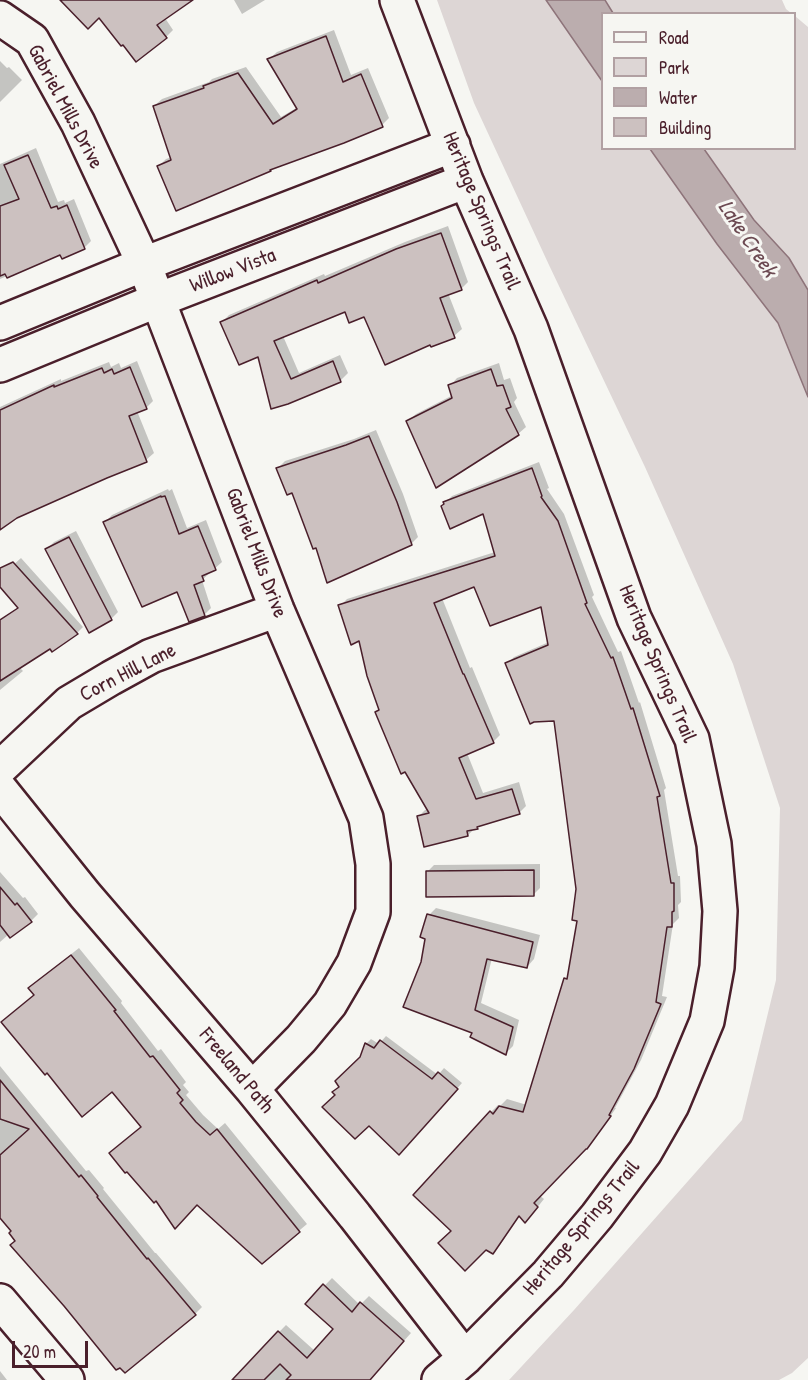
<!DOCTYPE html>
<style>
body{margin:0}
#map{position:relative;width:808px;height:1380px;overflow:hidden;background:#f6f6f2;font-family:"Patrick Hand",sans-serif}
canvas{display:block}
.legend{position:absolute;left:601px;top:12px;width:195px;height:138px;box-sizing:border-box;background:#f6f6f2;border:2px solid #b1a0a2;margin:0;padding:8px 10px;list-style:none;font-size:18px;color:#4a1f2b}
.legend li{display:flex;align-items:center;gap:12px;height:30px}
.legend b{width:30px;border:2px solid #b1a0a2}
.scale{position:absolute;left:12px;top:1341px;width:76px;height:27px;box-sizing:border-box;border:3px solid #4a1f2b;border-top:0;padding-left:8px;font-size:18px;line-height:21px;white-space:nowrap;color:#4a1f2b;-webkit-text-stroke:4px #f6f6f2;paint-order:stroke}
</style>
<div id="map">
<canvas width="808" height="1380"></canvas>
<ul class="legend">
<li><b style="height:8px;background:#f6f6f2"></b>Road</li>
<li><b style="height:16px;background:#ddd6d5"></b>Park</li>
<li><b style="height:16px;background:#bbadae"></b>Water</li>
<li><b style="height:16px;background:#ccc1c0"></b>Building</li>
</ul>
<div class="scale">20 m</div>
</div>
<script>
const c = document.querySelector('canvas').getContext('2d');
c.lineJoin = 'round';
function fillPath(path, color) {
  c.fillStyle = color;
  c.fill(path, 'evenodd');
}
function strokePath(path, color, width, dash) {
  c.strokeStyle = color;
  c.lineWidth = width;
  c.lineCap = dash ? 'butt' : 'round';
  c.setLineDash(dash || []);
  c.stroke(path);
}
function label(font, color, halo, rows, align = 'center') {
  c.font = font + ' "Patrick Hand",sans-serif';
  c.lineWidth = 6;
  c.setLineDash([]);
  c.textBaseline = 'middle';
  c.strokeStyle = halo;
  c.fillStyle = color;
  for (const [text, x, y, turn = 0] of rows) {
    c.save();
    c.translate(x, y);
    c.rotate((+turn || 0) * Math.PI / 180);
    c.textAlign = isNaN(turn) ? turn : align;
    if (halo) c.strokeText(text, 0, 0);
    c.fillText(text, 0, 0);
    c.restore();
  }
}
fillPath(new Path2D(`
 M437 0H546L602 81V148L650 149 717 244 778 323 808 397V1358L792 1373 779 1380H509L574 1310 742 1120 776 980 780 808 733 664 645 467 549 265 474 103Z
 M605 0H782L786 9 791 13H613Z
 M795 16 808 27V290L789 258 754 220 704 149 794 148Z`), '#ddd6d5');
const water = new Path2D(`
 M546 0H605L613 13 602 14V81Z
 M650 149H704L754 220 789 258 808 290V397L778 323 717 244Z`);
fillPath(water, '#bbadae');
strokePath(water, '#8e747a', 1.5);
fillPath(new Path2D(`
 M62 0H190L165 18 173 30 166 37 99 16Z
 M234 0H265L242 14Z
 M334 30 351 75 368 68 389 118 382 125 158 167 166 159 172 157 154 106 162 99 209 82 212 79 246 67 281 117 298 107 269 59 277 52Z
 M0 61 7 68 9 67 22 80 0 102Z
 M36 148 58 202 64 200 65 203 74 199 91 241 84 248 61 253 0 279V164Z
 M448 226 468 282 461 289 448 293 462 329 454 336 345 310 283 336 299 373 340 355 348 373 341 380 288 403 259 355 222 322 229 315 324 274 325 276 405 242Z
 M137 361 153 401 146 408 137 411 154 453 146 460 0 469V407L61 379V381L109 362 111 367 119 363 121 368Z
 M499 363 504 380 510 378 517 398 514 402 526 427 518 434 408 421 416 414 453 395 450 386 457 378Z
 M376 430 403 494 418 537 411 544 316 546 293 491 278 468 285 461 354 439Z
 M539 462 549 488 547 489 564 514 594 595 592 597 618 652 621 651 639 703 640 702 666 788 664 790 678 876H680L681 902 678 905 679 918 673 924 662 996 667 997 641 1060 615 1108H616L594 1140 539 1195 544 1199 532 1214 520 1215 500 1245 493 1252 453 1231 491 1112 498 1105 500 1106 507 1099 527 1105 566 979 569 975 579 919 578 889 556 719 507 664 514 657 549 642 542 605 475 585 442 598 470 668 472 667 500 735 493 742 467 753 483 793 519 782 526 806 519 813 480 824 468 835 418 817 425 810 428 809 376 712 380 708 360 639 340 606 347 599 495 552 484 512 445 503 452 496Z
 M168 489 169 491 172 489 187 528 206 520 222 562 202 580 211 608 204 615 105 522 112 515Z
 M76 531 118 612 111 619 47 549 54 542Z
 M21 558 83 627 77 633 50 647 19 667 23 671 0 690V620L19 607 0 585V577Z
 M540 864V888L533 895 427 872 434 865Z
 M0 872 23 898 25 897 38 914 31 921 9 934 0 942Z
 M436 908 540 935 534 959 527 967 492 958 481 1003 519 1020 513 1046 506 1053 474 1032 423 963 429 915Z
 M79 948 122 1001 121 1003 158 1051 161 1049 186 1082 183 1085 189 1092 186 1095 203 1115 218 1129 225 1123 307 1224 262 1262 197 1203 142 1127 35 995 37 981Z
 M386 1036 438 1075 444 1068 462 1083 404 1148 334 1092 340 1086 362 1057 366 1044 371 1039 379 1044Z
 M0 1066 86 1171 89 1170 104 1188 103 1189 155 1253H156L202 1307 195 1314 17 1241 13 1231 0 1216Z
 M332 1278 360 1305 369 1296 411 1333 384 1363 365 1380H237L234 1378 286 1325 315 1351 335 1329 307 1304Z
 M0 1371 7 1380H0Z`), '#0003');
const building = new Path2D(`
 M60 0H193L157 25 167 38 136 62 123 45 121 46 99 18 88 29Z
 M326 36 343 82 361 74 383 127 344 143 270 170 271 171 176 211 157 166 171 160 153 106 204 88 203 86 238 73 273 124 297 109 267 59Z
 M28 155 51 208 57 206 58 209 67 205 85 249 62 259 60 255 7 278 5 274 0 276V206L19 199 4 165Z
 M441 233 462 290 440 298 455 338 431 347 430 345 385 365 364 317 349 323 345 312 274 341 291 379 333 361 341 382 288 404 271 409 258 357 239 365 220 322 317 280 318 283 396 249Z
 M130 367 147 409 129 416 147 462 107 478 17 518 0 530V410L54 385V387L102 368 104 373 112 369 114 374Z
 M491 369 497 386 503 385 511 407 506 409 519 435 436 488 406 421 452 398 448 385Z
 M369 436 397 502 412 545 327 583 316 548 313 549 292 493 287 495 276 468 346 445Z
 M532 468 542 496 541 497 558 521 587 603 585 604 611 658 613 657 631 709 633 708 660 796 657 797 671 883H674V911L672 912V927H667L656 1002 661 1004 634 1069 609 1115 611 1116 587 1149H586L534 1203 538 1207 525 1223 519 1216 493 1254 486 1250 465 1271 438 1243 451 1231 413 1195 490 1111 493 1114 499 1106 523 1112 564 978 567 979 577 921 572 920 576 889 554 721 534 722 530 724 505 663 548 645 541 607 490 626 474 587 434 603 463 674H464L494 743 459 758 476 799 512 789 520 814 477 827 478 829 467 831 468 836 424 847 417 816 429 813 405 772 401 774 375 712 379 710 367 676 359 641 351 645 338 605 495 556 483 514 450 529 441 506 444 504 443 502Z
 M161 496V497L165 496 179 534 198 526 216 570 202 576 204 581 194 585 205 616 189 622 177 592 142 607 103 522Z
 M69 537 112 620 89 633 45 549Z
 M13 562 78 634 52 652 50 649 0 681V620L18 608 0 587V568Z
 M534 870V896L426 897V871Z
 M0 887 15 905 17 903 32 922 10 938 0 925Z
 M427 914 533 942 527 968 487 959 475 1010 513 1027 506 1055 470 1037 472 1033 403 1007 421 962 425 939 420 937Z
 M71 955 116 1010 114 1011 150 1057 153 1056 180 1090 177 1093 183 1100 180 1103 196 1122 210 1135 217 1129 300 1232 262 1264 197 1205 175 1229 156 1201 154 1203 127 1172 125 1173 109 1153 141 1127 112 1092 82 1117 47 1073 45 1075 1 1022 34 995 28 988Z
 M380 1040 432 1079 438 1072 458 1089 399 1155 369 1126 355 1139 322 1107 335 1095 332 1092 339 1087 335 1081 360 1057 365 1043 374 1048Z
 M0 1080 79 1177 81 1175 98 1196 97 1197 147 1259 148 1258 196 1315 125 1373 120 1368 116 1370 64 1306 10 1245 15 1241 9 1233 11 1231 0 1218V1155L29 1129 0 1119Z
 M323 1284 352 1312 360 1302 404 1341 370 1380H286L291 1375 280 1364 264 1380H232L278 1331 307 1358 333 1329 305 1304Z`);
fillPath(building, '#ccc1c0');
strokePath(building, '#4a1f2b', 1.5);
const minor = new Path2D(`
 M397 0 466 181 531 329 634 618 692 739 714 844 720 911 717 967 707 1021 672 1105 645 1152 597 1216 548 1274 465 1358 439 1380
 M0 18 32 40 78 123 144 264 277 610 366 818 373 864V912L354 963 330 1004 301 1039 252 1089
 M0 323 144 264 453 145
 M0 365 158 300 466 181
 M0 768 69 703 111 678 151 656 277 610
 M0 789 85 895 252 1089 355 1216 465 1358
 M0 1301 67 1380`);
strokePath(minor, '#4a1f2b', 38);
strokePath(minor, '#f6f6f2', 33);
label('21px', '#4a1f2b', '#f6f6f2', [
 ["Gabriel Mills Drive",65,107,62],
 ["Heritage Springs Trail",481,211,67],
 ["Willow Vista",233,271,-21],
 ["Gabriel Mills Drive",256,553,69],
 ["Heritage Springs Trail",657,664,67],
 ["Corn Hill Lane",128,673,-27],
 ["Freeland Path",236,1071,50],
 ["Heritage Springs Trail",582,1228,-50]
]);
label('italic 22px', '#6c4a52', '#f6f6f2', [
 ["Lake Creek",747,239,56]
]);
</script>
